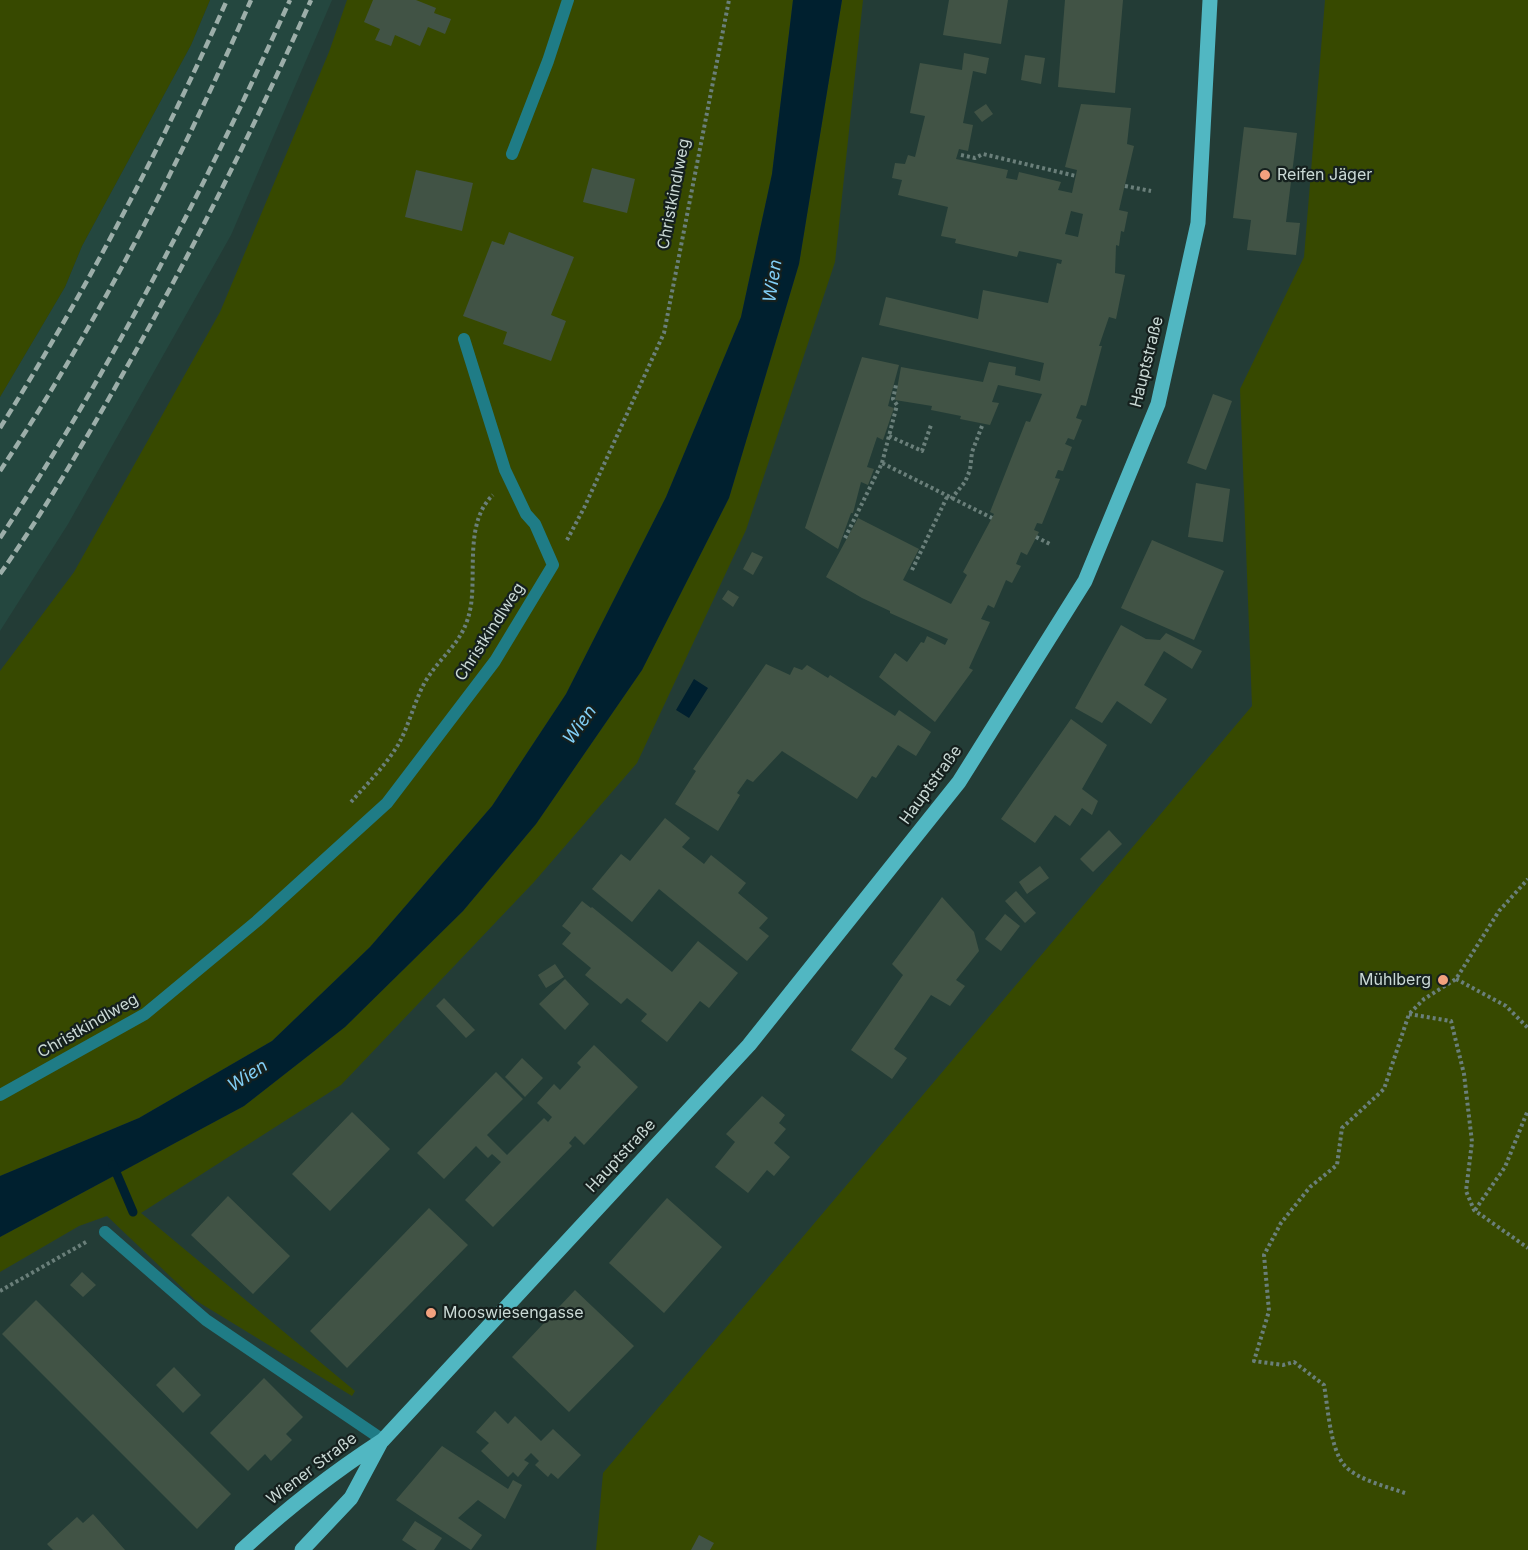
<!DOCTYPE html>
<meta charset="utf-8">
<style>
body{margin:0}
canvas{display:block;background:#233c36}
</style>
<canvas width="1528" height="1550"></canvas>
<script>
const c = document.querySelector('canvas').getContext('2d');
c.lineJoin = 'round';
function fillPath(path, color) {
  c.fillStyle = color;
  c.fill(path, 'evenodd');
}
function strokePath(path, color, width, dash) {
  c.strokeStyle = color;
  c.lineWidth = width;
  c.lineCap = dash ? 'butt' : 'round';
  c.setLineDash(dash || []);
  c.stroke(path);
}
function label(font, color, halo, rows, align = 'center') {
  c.font = font + ' Inter,sans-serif';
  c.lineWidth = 4.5;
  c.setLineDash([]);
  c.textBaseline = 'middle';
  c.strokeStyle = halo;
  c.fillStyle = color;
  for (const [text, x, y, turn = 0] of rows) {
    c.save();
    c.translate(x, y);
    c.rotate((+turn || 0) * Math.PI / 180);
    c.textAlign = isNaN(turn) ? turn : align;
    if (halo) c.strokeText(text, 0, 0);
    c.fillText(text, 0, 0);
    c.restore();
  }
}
fillPath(new Path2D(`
 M210 0H332L231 235 68 524 0 631V397L65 287 82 246 191 45Z`), '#24473f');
fillPath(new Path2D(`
 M0 0H210L191 45 82 246 65 287 0 397Z
 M347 0H793L772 174 741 317 666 497 566 694 492 806 370 947 272 1041 139 1118 0 1176V671L74 572 220 312 329 52Z
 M842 0H863L835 262 746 530 637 763 534 882 341 1085 141 1213 355 1391 352 1396 195 1300 107 1216 79 1226 0 1272V1237L244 1106 345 1027 463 911 536 824 642 670 729 498 799 264Z
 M1325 0H1528V1550H596L603 1473 1252 706 1240 389 1304 257Z`), '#374900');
fillPath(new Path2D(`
 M793 0H842L799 264 729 498 642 670 536 824 463 911 345 1027 244 1106 0 1237V1176L139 1118 272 1041 370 947 492 806 566 694 666 497 741 317 772 174Z
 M694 679 708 688 689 718 676 710Z`), '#00202f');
strokePath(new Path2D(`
 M113 1165 133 1212`), '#00202f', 9);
fillPath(new Path2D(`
 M373 0H416L436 8 434 13 451 19 445 34 428 27 420 46 395 35 391 46 375 40 380 29 364 22Z
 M949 0H1008L1001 44 943 35Z
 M1065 0H1123L1115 93 1058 87Z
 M964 53 989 58 986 74 973 71 963 123 973 125 968 151 959 149 956 159 1008 170 1006 178 1017 180 1019 172 1061 182 1058 190 1072 193 1077 170 1065 167 1081 104 1131 108 1127 144 1134 146 1119 210 1128 212 1124 232 1121 231 1119 246 1116 245 1115 273 1125 275 1116 319 1109 317 1099 346H1102L1086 406 1081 405 1076 418 1082 420 1074 440 1068 438 1065 444 1072 447 1063 471 1058 470 1055 478 1060 479 1042 524 1037 523 1034 530 1039 532 1027 555 1021 552 1016 564 1021 566 1012 583 1006 580 994 608 988 605 981 619 990 622 969 668 973 670 935 722 879 677 895 653 907 662 921 642 924 643 927 636 945 645 948 639 890 613V611L862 598 826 577 858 518 919 549 903 580 951 604 967 575 963 572 994 514 990 512 1026 421 1030 422 1042 394 998 385 992 402 999 403 990 425 960 419 961 416 931 410 932 406 895 400 901 367 983 382 989 362 1016 367 1015 375 1040 381 1044 363 879 325 886 297 978 319 983 290 1048 303 1057 263 1061 264 1062 260 1019 251 1017 257 955 243 956 239 941 236 948 207 898 195 902 180 892 178 895 163 905 164 908 155 915 157 925 116 910 113 920 63 962 70ZM1071 211 1083 214 1078 237 1065 234Z
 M1025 55 1045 58 1041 84 1021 80Z
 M986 104 993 114 982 122 974 112Z
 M1244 127 1297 133 1286 222 1300 223 1296 255 1247 250 1251 220 1233 218Z
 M592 168 635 179 627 213 583 202Z
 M416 170 473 183 462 231 405 217Z
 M509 232 574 257 551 315 566 321 551 361 503 344 507 332 463 316 492 241 504 245Z
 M862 357 899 365 888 406 894 408 883 440 877 437 867 467 874 469 868 485 861 482 853 513H851L838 549 805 528Z
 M1213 394 1232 401 1206 470 1187 463Z
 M1196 483 1230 489 1223 542 1188 537Z
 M1152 540 1224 571 1194 640 1121 608Z
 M752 552 763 557 753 575 743 569Z
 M728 590 739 597 733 607 722 599Z
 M1121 625 1146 639 1160 640 1166 633 1202 651 1192 669 1164 651 1144 685 1167 699 1151 724 1117 701 1102 723 1075 708Z
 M766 664 790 675 794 667 802 670 807 665 828 678 830 675 895 716 899 710 931 732 916 756 898 745 876 778 872 776 857 799 782 751 753 782 747 779 737 793 740 795 718 831 675 804 696 771 693 769Z
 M1071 719 1107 745 1082 789 1098 801 1092 815 1082 808 1070 826 1055 815 1035 843 1001 819Z
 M665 818 690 838 682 847 704 864 711 855 746 883 738 893 768 918 759 928 769 936 747 961 659 889 632 922 592 889 621 854 630 861Z
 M1109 830 1122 844 1093 872 1080 859Z
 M1040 866 1049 878 1027 894 1019 882Z
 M1016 891 1036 913 1025 923 1005 901Z
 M942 897 974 932 979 951 956 980 965 986 950 1006 931 995 894 1049 907 1058 892 1079 851 1050 903 975 892 964Z
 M582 901 591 908 592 907 672 972 698 941 738 973 709 1008 700 1001 667 1042 641 1021 647 1014 627 998 621 1004 585 975 591 968 562 944 571 933 562 926Z
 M1005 914 1020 926 1001 951 985 939Z
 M555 964 564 977 546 988 538 975Z
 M565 979 589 1004 565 1030 539 1004Z
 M444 998 475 1030 466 1038 436 1006Z
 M594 1045 638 1087 584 1145 575 1136 569 1143 572 1146 493 1227 465 1200 501 1162 492 1154 488 1158 476 1146 444 1179 417 1153 496 1072 523 1099 487 1135 507 1155 544 1118 548 1122 552 1117 537 1103 554 1084 560 1090 581 1067 577 1063Z
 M522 1058 543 1078 525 1097 505 1077Z
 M762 1096 785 1115 779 1123 786 1129 774 1143 790 1157 774 1176 767 1170 748 1193 715 1167 735 1142 726 1134Z
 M352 1112 390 1149 330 1211 292 1174Z
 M228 1196 290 1256 253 1294 191 1235Z
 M667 1198 722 1247 664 1313 609 1263Z
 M429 1208 468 1245 347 1368 310 1331Z
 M82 1272 96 1285 83 1297 70 1285Z
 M575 1290 634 1346 569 1412 512 1357Z
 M36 1300 231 1494 197 1529 2 1334Z
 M174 1367 201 1395 183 1413 156 1385Z
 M264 1378 303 1417 286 1434 292 1440 271 1461 265 1454 248 1471 210 1433Z
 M495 1411 508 1424 515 1416 541 1441 553 1429 581 1455 558 1479 551 1473 548 1477 535 1465 539 1461 531 1453 524 1460 529 1463 518 1477 513 1472 508 1477 481 1451 489 1443 476 1432Z
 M442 1446 508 1489 513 1480 522 1485 505 1519 478 1500 458 1518 482 1535 471 1550 396 1500Z
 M93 1514 125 1550H53L47 1544 77 1517 83 1523Z
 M415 1521 442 1538 434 1550H417L402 1540Z
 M699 1535 714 1543 710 1550H691Z`), '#415345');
strokePath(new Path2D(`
 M961 155 975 158 983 154 1076 176
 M1125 186 1151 191
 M889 436 922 451 931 425
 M882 463 897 405 893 399 896 385
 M951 499 965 482 970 470 972 452 982 426
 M1036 537 1050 544
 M845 538 882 463 992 518
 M567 540 584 508 664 333 729 0
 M912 570 947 497
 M351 802C367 784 385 766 398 745 409 726 414 702 425 682 443 652 465 643 471 605 476 571 465 521 493 495
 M1456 979 1506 1006 1528 1028
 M1409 1014 1451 1021 1464 1074 1472 1142 1466 1191 1474 1210 1528 1248
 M1475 1210 1505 1167 1528 1110
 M0 1291 86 1242
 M1405 1493C1388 1487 1358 1480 1345 1466 1330 1450 1328 1407 1324 1385L1294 1362 1283 1365 1254 1361 1269 1311 1264 1255 1281 1223 1310 1187 1337 1165 1342 1128 1384 1089 1409 1014 1424 999 1456 979 1499 911 1528 879`), '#6a7f7a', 4, [3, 3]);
strokePath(new Path2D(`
 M512 154 548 61 568 0
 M0 1095 145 1014 257 921 387 803 495 661 553 565 535 524 526 514 505 470 464 339
 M105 1232 206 1320 383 1440`), '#1f7c86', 12);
strokePath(new Path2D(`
 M242 1550C286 1509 332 1473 383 1440L749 1045 959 782 1085 581 1158 404 1198 223 1210 0
 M302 1550 351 1498 381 1442`), '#51b7c2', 15);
strokePath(new Path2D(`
 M0 428C86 291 161 148 227 0
 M0 471C98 323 180 163 251 0
 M0 538C112 368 206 186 290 0
 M0 574C41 516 77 454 112 393 186 264 251 135 311 0`), '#9caea9', 4.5, [9, 4.5]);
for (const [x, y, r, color] of [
 [1265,175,6,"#f2a17e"],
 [1443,980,6,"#f2a17e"],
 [431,1313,6,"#f2a17e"]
]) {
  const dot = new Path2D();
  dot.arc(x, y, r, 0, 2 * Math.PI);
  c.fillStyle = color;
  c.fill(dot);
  strokePath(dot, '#15201e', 2);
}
label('16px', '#cad9d5', '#15201e', [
 ["Reifen Jäger",1277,175],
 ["Mühlberg",1431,980,"right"],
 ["Mooswiesengasse",443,1313]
], 'left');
label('16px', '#cad9d5', '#15201e', [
 ["Christkindlweg",674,194,-79],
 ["Hauptstraße",1147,362,-76],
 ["Christkindlweg",490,632,-57],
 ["Hauptstraße",931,785,-54],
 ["Christkindlweg",88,1026,-30],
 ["Hauptstraße",621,1156,-47],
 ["Wiener Straße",312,1469,-37]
]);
label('italic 18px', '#81cef5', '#15201e', [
 ["Wien",773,281,-81],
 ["Wien",580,725,-54],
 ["Wien",248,1076,-33]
]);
</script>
